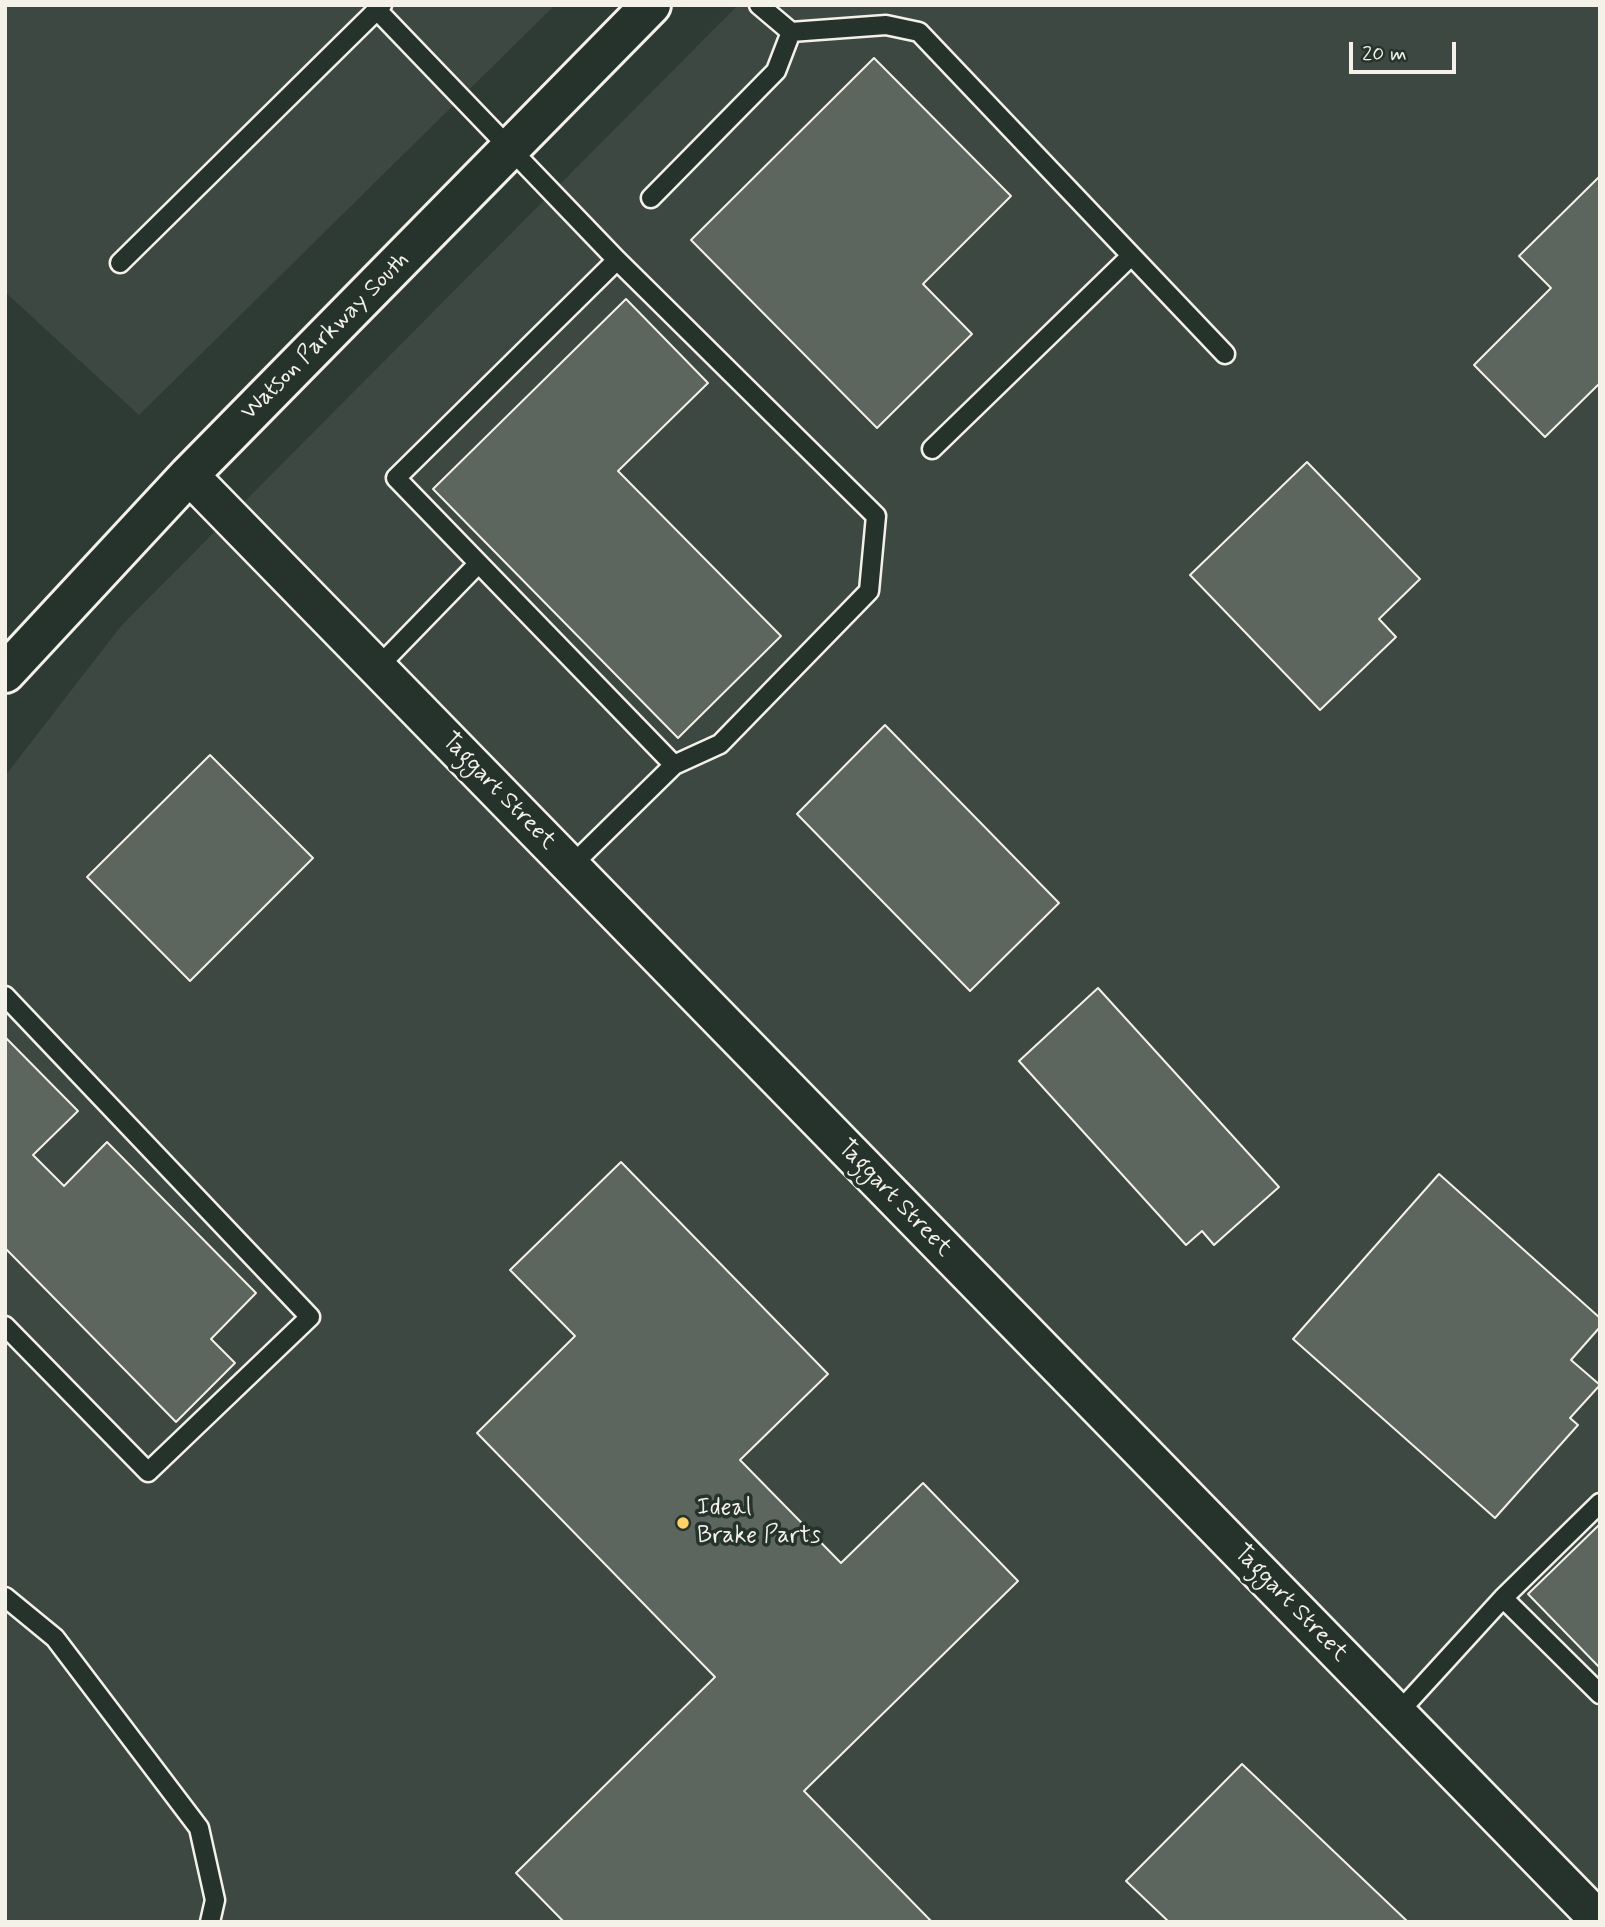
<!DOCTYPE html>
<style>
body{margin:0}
#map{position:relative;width:1605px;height:1927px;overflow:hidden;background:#2e3b34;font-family:Mynerve,sans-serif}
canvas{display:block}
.frame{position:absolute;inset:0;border:7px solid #f4f1e8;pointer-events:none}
.scale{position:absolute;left:1349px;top:42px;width:107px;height:32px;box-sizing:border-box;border:4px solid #f4f1e8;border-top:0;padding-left:9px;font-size:21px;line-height:24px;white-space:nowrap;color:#f4f1e8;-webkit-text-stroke:5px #26332d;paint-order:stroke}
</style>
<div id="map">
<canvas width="1605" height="1927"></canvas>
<div class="frame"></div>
<div class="scale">20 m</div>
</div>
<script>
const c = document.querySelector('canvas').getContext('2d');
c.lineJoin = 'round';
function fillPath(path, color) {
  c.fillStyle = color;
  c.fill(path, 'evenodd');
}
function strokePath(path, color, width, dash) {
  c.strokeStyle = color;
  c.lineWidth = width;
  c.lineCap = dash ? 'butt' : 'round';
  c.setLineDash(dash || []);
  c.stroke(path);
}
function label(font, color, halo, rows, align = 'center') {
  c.font = font + ' Mynerve,sans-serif';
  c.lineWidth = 7;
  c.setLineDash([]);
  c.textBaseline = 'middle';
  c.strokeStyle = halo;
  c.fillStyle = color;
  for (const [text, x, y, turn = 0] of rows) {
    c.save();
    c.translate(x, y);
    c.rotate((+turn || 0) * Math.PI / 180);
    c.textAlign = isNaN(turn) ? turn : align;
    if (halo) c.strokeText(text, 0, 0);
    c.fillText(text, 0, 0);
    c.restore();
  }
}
fillPath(new Path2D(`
 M5 5H555L139 415 5 292Z
 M738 5H1600V1922H5V776L121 626Z`), '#3c4841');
const building = new Path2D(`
 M874 58 1011 196 923 284 972 334 877 428 691 240Z
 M1600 176V383L1545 437 1474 365 1551 288 1519 256Z
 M626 299 708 383 618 471 781 636 678 738 433 489Z
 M1307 462 1420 579 1379 619 1396 637 1320 710 1190 575Z
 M885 725 1059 903 970 991 797 814Z
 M210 755 313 858 190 981 87 877Z
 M1098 988 1279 1187 1214 1245 1202 1231 1186 1245 1019 1061Z
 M5 1037 78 1111 33 1155 64 1186 107 1142 256 1293 211 1339 235 1363 176 1422 5 1248Z
 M621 1162 828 1374 740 1460 841 1563 923 1483 1018 1581 804 1791 932 1922H564L516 1873 715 1677 477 1433 575 1336 510 1270Z
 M1439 1174 1600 1318V1327L1571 1360 1600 1385 1570 1418 1578 1425 1495 1518 1293 1339Z
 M1600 1524V1668L1528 1594Z
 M1242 1764 1408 1922H1169L1126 1881Z`);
fillPath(building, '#5c655e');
strokePath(building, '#f4f1e8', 2);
const lane = new Path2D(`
 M759 5 791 32 886 25 919 32 1225 354
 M377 10 617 260 876 516 869 591 720 744 674 765 570 867
 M651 198 776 71 791 32
 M617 260 396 478 674 765
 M120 263 382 5
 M932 449 1131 256
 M378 667 478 564
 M5 996 310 1317 148 1472 5 1326
 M5 1597 55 1638 199 1828 215 1900 210 1922
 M1503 1598 1600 1694
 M1397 1714 1503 1598 1600 1503`);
const street = new Path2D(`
 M189 475 1600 1921`);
const secondary = new Path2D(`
 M5 673 189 475 651 5`);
strokePath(lane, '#f4f1e8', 23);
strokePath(street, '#f4f1e8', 42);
strokePath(secondary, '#f4f1e8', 44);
strokePath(lane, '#26332d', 18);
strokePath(street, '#26332d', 37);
strokePath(secondary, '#26332d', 38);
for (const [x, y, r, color] of [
 [683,1523,7,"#ffd166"]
]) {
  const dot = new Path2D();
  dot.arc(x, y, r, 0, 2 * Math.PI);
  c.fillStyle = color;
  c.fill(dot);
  strokePath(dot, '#26332d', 2.5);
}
label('24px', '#f4f1e8', '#26332d', [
 ["Watson Parkway South",326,337,-45],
 ["Taggart Street",498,792,46],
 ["Taggart Street",894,1199,46],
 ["Taggart Street",1290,1604,46]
]);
label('24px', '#f4f1e8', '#26332d', [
 ["Ideal",697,1509],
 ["Brake Parts",697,1537]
], 'left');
</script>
